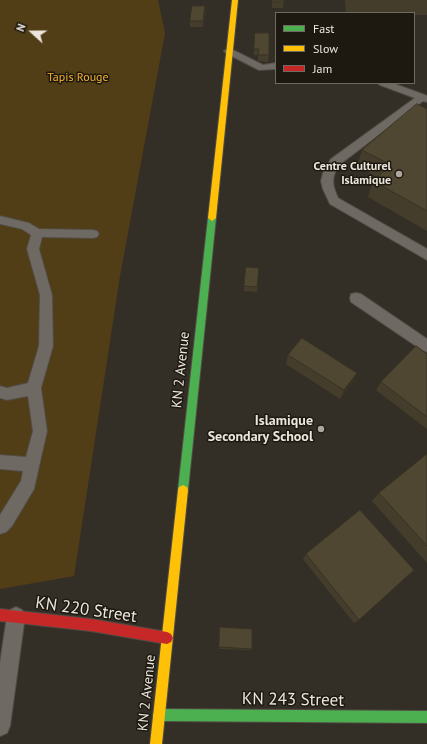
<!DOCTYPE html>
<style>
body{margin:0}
#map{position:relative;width:427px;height:744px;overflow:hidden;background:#342f26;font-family:"PT Sans",sans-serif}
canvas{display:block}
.legend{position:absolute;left:275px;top:12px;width:140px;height:72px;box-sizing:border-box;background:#1d1911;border:1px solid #706b62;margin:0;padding:5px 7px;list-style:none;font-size:12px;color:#ece6dc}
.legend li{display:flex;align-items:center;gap:8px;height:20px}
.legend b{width:20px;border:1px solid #706b62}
.north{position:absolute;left:12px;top:12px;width:40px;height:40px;-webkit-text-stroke:3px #1d1911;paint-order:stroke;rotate:291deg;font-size:11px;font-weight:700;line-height:16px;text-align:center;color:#ece6dc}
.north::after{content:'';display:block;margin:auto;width:14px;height:18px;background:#ece6dc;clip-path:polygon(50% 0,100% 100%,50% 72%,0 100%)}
</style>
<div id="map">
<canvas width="427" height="744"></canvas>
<ul class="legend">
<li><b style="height:5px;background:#4caf50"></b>Fast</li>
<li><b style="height:5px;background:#ffc107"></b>Slow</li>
<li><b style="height:5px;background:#c62828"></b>Jam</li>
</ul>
<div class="north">N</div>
</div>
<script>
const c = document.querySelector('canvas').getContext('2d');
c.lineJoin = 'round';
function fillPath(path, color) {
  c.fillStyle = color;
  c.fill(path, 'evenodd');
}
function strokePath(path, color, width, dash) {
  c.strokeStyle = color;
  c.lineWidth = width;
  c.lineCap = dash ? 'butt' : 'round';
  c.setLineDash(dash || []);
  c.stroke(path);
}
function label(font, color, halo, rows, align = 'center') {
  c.font = font + ' "PT Sans",sans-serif';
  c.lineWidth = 3;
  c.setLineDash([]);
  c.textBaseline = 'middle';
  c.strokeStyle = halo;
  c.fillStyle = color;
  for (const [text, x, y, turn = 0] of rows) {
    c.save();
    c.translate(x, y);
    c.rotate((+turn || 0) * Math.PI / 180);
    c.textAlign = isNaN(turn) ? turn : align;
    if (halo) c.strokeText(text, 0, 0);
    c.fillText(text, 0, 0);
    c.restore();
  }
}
fillPath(new Path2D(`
 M0 0H158L165 33 120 276 74 576 0 589Z`), '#523e16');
const lane = new Path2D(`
 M229 48 263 65 276 63V69L259 70 226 53 224 51Z
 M378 83H392L425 95 427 96V102L423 101 339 165C331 177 332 185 338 198L427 249V260L330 204 323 189 321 181 323 173 331 159 415 98 380 85Z
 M0 216 29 223 39 229 93 230 97 231 99 234 97 237 93 238 42 237 39 249 52 295 53 346 41 388 47 431 34 489 12 526 6 532 0 534V515L21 481 23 471 0 469V455L26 457 33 431 28 396 7 400 0 398V386L7 388 28 383 39 346 40 295 27 249 31 235 22 229 0 224Z
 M356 293 361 294 427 339V352L422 350 351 302 350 298 351 294Z
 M16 607 22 610 25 616 10 726 7 733 0 736V663L7 616 10 610Z`);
const fast = new Path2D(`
 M212 215 216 218 188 490 187 493 183 495 179 493 178 490 208 218Z
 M159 709 427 711V723L159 721 155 719 153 715 155 711Z`);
const slow = new Path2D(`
 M232 0H238L216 218 212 221 208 218Z
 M183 485 187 487 188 490 162 744H150L178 490 179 487Z`);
const jam = new Path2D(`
 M0 609 91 619 167 632 171 634 173 638 171 642 167 644 91 631 0 621Z`);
strokePath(lane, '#514c45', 2);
strokePath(fast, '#514c45', 2);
strokePath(slow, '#514c45', 2);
strokePath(jam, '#514c45', 2);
fillPath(lane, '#6e6a63');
fillPath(fast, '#4caf50');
fillPath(slow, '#ffc107');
fillPath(jam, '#c62828');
fillPath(new Path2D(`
 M272 0H284L283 8H272Z
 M345 0H427V15H414V13H348L346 12Z
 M206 12 203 27H190V21Z
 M255 33 269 55 268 62 258 61V55H254Z
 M427 109V231L368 197 373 181 377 177 357 166 362 150Z
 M246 267 259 268 257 292 244 291Z
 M427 354V429L376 390 381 382Z
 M288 355 357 373 353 382 340 399 286 364Z
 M427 454V563L372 501 379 493Z
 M306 554 359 620 354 623 303 559Z
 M220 627 252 649 251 650 219 649Z`), '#453d2c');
fillPath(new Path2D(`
 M205 6 206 12 203 27V21Z
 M357 373 353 382 340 399 344 390Z`), '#383224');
const building = new Path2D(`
 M272 0H284V2H272Z
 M192 6H205L203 21H190Z
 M255 33H269V55H258L259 49H254Z
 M417 104 427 109V211L373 181 391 165 362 150Z
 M246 267 259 268 257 287 244 286Z
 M302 338 357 373 344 390 288 355Z
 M416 346 427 354V417L381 382Z
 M427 454V546L379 493Z
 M360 510 414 570 359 620 306 554Z
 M220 627 252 629V649L219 647Z`);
fillPath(building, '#504733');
strokePath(building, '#383224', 1);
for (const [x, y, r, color] of [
 [399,174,4,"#aca69c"],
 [321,429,4,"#aca69c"]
]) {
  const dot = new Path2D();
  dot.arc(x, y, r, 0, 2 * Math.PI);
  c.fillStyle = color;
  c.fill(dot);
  strokePath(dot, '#1d1911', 1.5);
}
label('12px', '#f4b22b', '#1d1911', [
 ["Tapis Rouge",78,78]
]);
label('bold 12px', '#ece6dc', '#1d1911', [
 ["Centre Culturel",391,167],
 ["Islamique",391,181]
], 'right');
label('14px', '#ece6dc', '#1d1911', [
 ["KN 2 Avenue",181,370,-84],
 ["KN 2 Avenue",147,693,-84]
]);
label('bold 14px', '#ece6dc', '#1d1911', [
 ["Islamique",313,421],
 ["Secondary School",313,437]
], 'right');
label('17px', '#ece6dc', '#1d1911', [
 ["KN 220 Street",86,610,8],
 ["KN 243 Street",293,700,1]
]);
</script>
